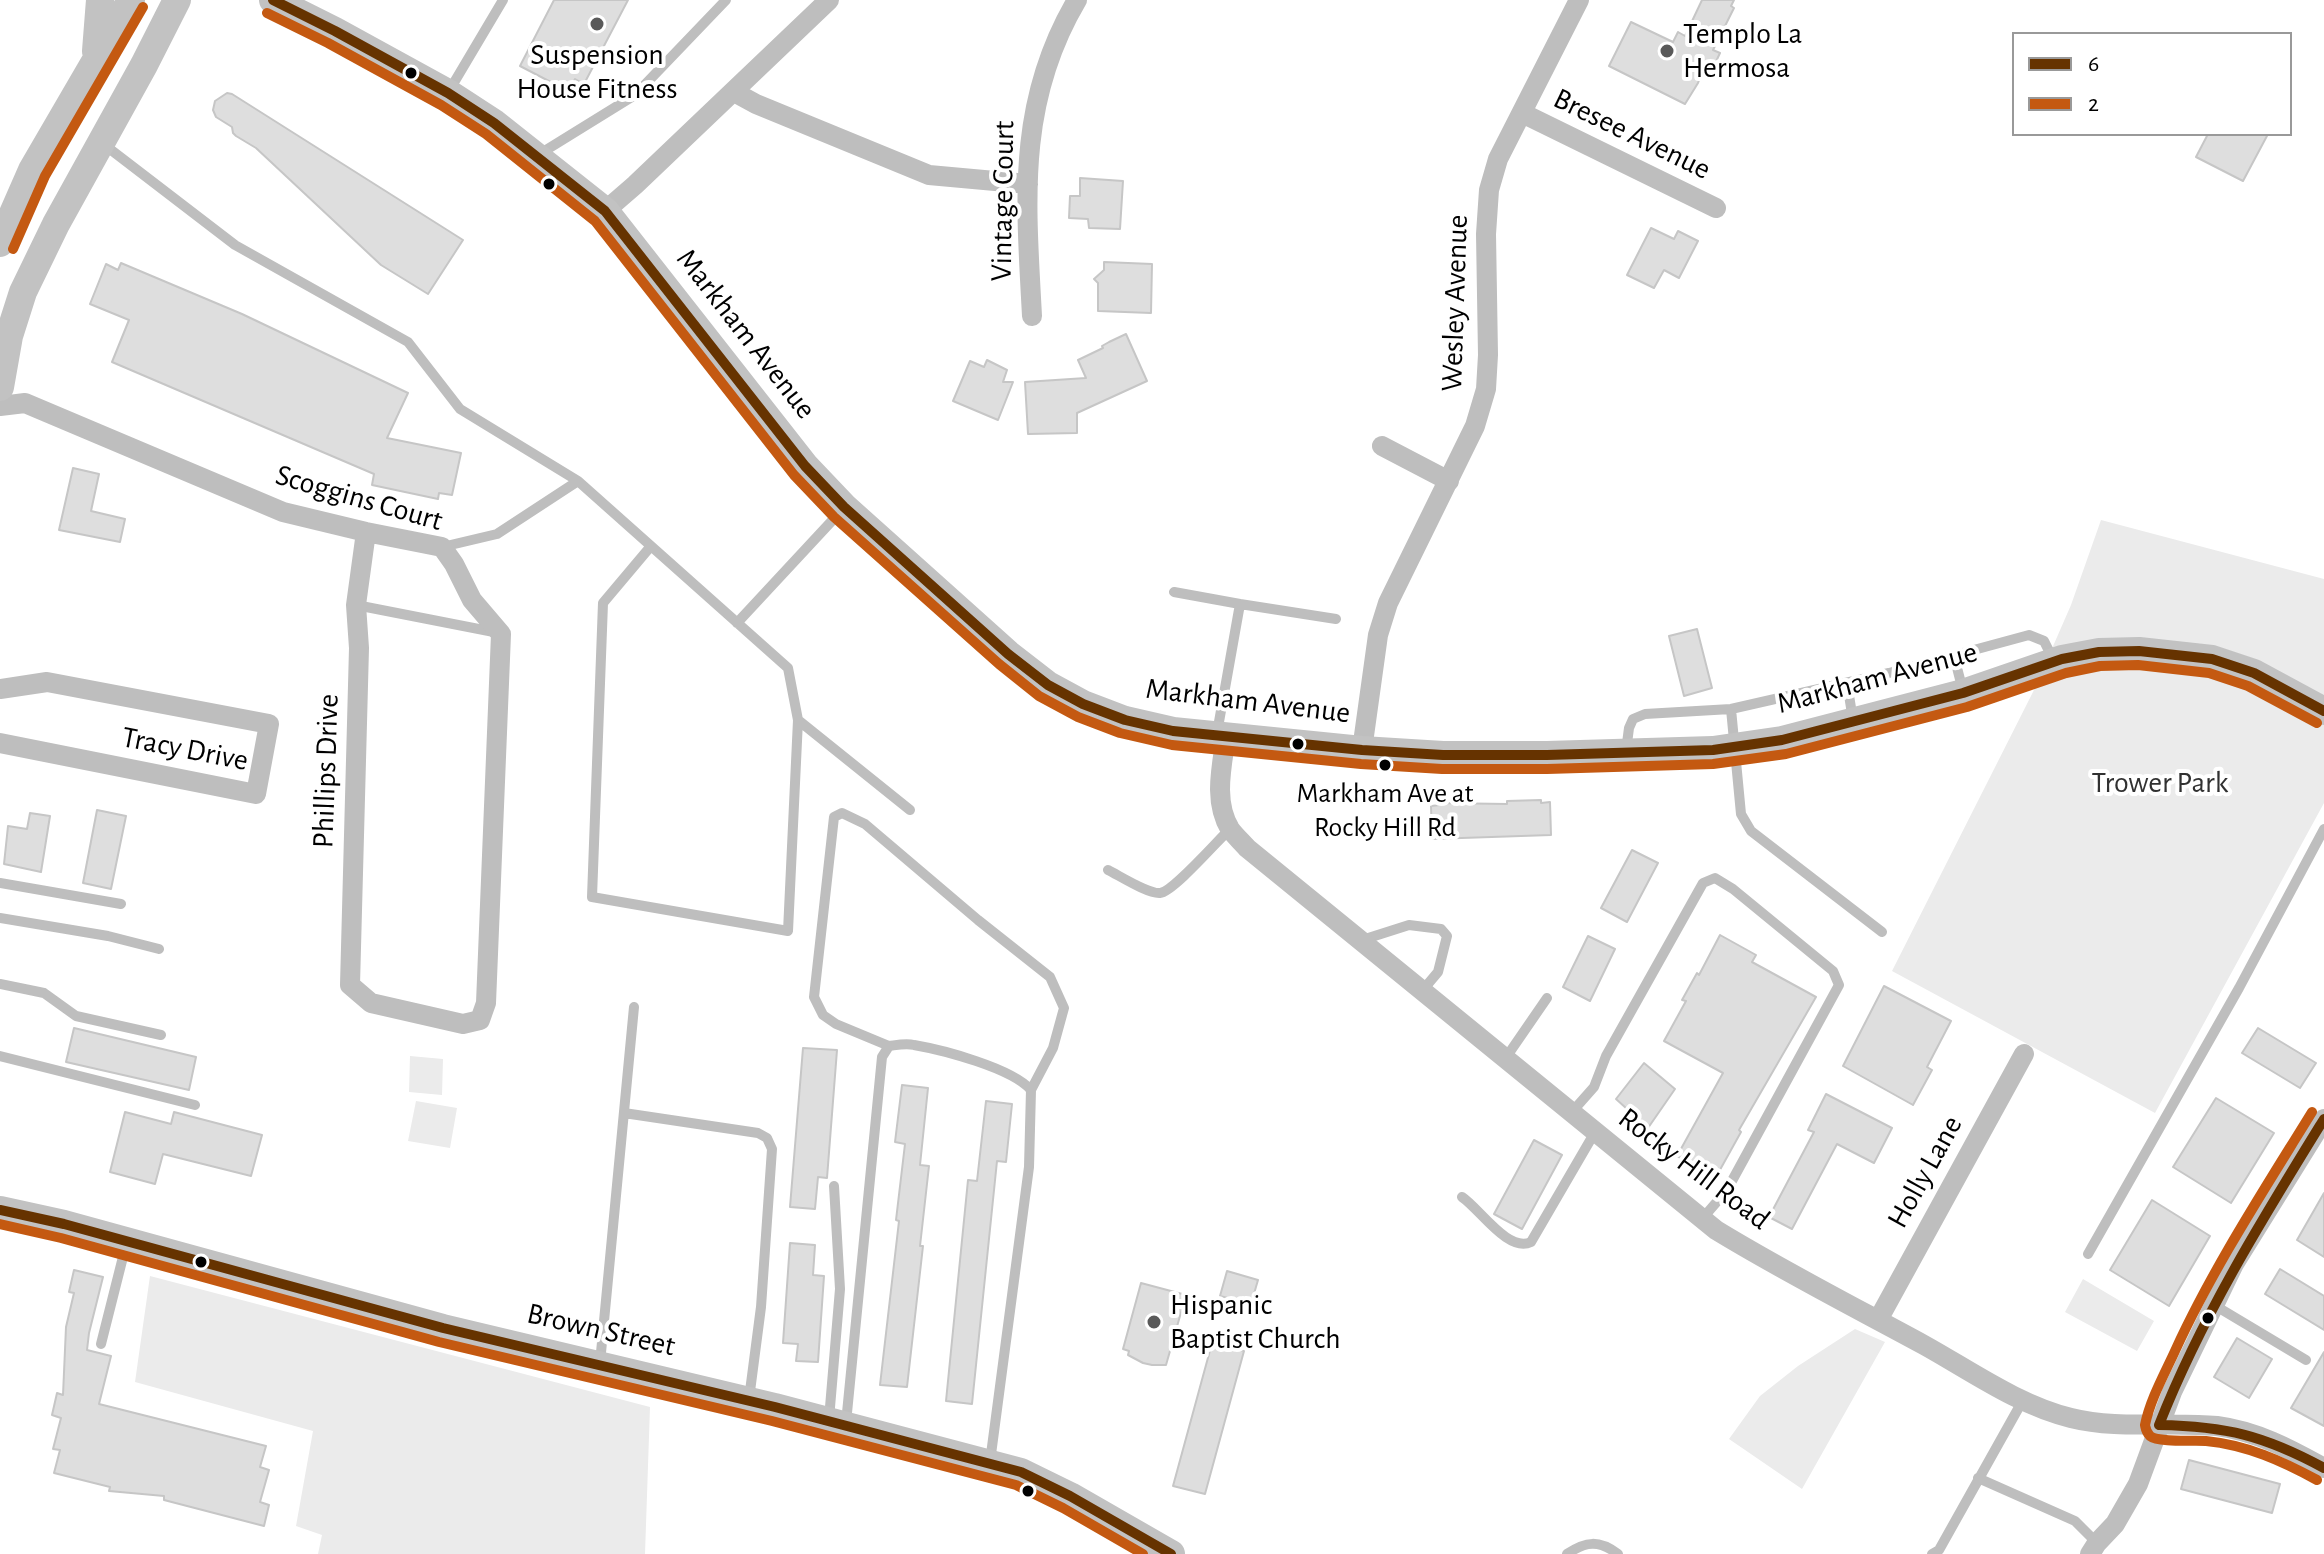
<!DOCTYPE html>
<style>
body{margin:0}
#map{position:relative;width:2324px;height:1554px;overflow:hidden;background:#fff;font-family:"Alegreya Sans",sans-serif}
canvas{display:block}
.legend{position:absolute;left:2012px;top:32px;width:280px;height:104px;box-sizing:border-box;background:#fff;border:2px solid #999;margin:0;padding:10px 14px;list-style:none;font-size:24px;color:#000}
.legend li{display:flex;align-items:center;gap:16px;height:40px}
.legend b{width:40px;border:2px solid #999}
</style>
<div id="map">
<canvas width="2324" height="1554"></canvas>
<ul class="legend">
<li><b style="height:10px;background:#630"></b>6</li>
<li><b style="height:10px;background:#c45911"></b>2</li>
</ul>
</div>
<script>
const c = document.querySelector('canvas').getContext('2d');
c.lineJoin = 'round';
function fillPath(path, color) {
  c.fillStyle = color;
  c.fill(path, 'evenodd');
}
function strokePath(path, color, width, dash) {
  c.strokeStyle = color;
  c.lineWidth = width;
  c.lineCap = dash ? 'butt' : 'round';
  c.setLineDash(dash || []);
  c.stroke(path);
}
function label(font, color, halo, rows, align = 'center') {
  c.font = font + ' "Alegreya Sans",sans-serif';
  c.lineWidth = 8;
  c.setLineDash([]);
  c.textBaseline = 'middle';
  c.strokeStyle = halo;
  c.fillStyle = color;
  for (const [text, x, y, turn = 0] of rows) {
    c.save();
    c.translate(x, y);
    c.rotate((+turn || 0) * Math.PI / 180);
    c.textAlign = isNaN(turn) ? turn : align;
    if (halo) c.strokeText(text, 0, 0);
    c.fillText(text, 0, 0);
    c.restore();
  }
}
fillPath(new Path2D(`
 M2101 520 2324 579V803L2155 1113 1892 971 2033 692 2071 605Z
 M410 1056 443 1059 442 1095 409 1092Z
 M416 1101 457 1108 450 1148 408 1141Z
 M150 1276 650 1407 645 1554H318L322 1535 296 1526 313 1431 135 1382Z
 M2083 1279 2154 1321 2137 1351 2065 1312Z
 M1855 1329 1885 1342 1802 1489 1729 1439 1760 1396 1798 1366Z`), '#ebebeb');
const building = new Path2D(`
 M554 0H628L584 84 575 79 568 91 520 66Z
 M1702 0H1734L1731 6 1734 8 1713 50 1720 53 1713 68 1705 64 1698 83 1685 104 1609 66 1631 22 1673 42 1678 32 1685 36Z
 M227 93 232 94 463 240 428 294 381 265 256 148 236 136 233 133 232 127 216 117 213 110 215 101Z
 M2208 134H2268L2243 181 2196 157Z
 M1080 178 1123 181 1120 229 1089 228 1088 219 1069 218 1070 196H1080Z
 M1651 228 1674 239 1678 231 1698 241 1679 278 1664 270 1654 288 1627 275Z
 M1104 262 1152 264 1151 313 1098 311V283L1094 279 1104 270Z
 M121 263 242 314 408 393 387 438 461 453 452 495 439 493 438 499 372 485 374 474 112 362 129 320 90 304 106 264 118 270Z
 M1126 334 1147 381 1077 413V433L1028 434 1025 382 1086 378 1078 360 1103 348 1102 346 1109 342Z
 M987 360 1007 370 1003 382H1013L998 420 953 401 970 361 984 367Z
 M73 468 99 474 91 511 125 519 120 542 59 530Z
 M1697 629 1712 688 1684 696 1669 636Z
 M1541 800V803L1550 802 1551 835 1432 839 1431 806 1440 805V803L1507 804V801Z
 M97 810 126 816 111 889 83 883Z
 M30 813 50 816 41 872 4 864 8 826 27 829Z
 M1632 850 1658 863 1627 922 1601 908Z
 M1720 935 1756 955 1752 962 1816 997 1739 1130 1741 1132 1716 1177 1677 1156 1723 1073 1664 1041 1686 1001 1682 1000 1697 973 1699 975Z
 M1588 936 1615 949 1590 1001 1563 987Z
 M1884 986 1951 1021 1927 1067 1932 1070 1913 1105 1843 1066Z
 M74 1028 196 1057 189 1090 66 1062Z
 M2258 1028 2316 1063 2300 1088 2242 1053Z
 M803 1048 837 1050 827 1178 818 1177 815 1209 790 1207Z
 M1644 1063 1675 1089 1648 1128 1616 1099Z
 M902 1085 928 1088 920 1165 929 1166 920 1246H923L907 1387 880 1385 899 1221 896 1220 905 1144 895 1142Z
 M1826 1094 1892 1128 1874 1163 1837 1144 1792 1229 1769 1217 1814 1132 1808 1130Z
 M2216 1098 2274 1133 2231 1203 2173 1167Z
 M986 1101 1012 1104 1006 1162 997 1161 972 1404 946 1401 968 1180 977 1181Z
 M125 1112 171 1124 174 1112 262 1135 251 1176 163 1154 155 1184 110 1172Z
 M1534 1140 1562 1155 1522 1229 1494 1214Z
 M2324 1193V1257L2297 1240Z
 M2152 1200 2210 1236 2169 1306 2110 1270Z
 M790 1243 815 1245 813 1275 824 1276 818 1362 796 1361 798 1344 783 1343Z
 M2280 1269 2324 1296V1330L2265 1294Z
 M74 1270 103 1277 89 1333 87 1350 111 1356 99 1404 266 1446 260 1467 269 1470 260 1502 269 1505 264 1526 164 1500V1496L109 1491 110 1487 54 1473 60 1450 53 1449 61 1418 52 1415 57 1393 63 1395 66 1327 74 1293 69 1292Z
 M1227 1271 1258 1280 1251 1304 1220 1296Z
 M1141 1283 1186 1295 1166 1365H1152L1143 1363 1128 1355 1129 1351 1123 1349Z
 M2237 1338 2272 1359 2249 1398 2214 1377Z
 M1212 1343 1244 1351 1205 1494 1173 1486Z
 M2324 1352V1426L2291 1408Z
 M2189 1460 2280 1484 2272 1513 2181 1489Z`);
fillPath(building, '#dedede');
strokePath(building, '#c6c6c6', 2);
strokePath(new Path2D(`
 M449 91 503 0
 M102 143 235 245 408 342 460 409 578 481 497 534 442 547
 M538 155 635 95 726 0
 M578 481 788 668 798 720 910 810
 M651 546 603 603 592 897 788 931 798 720
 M1174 592 1240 604
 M356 605 499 633
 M737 623 842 510
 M1954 656 1963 691
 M1847 683 1853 720
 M1731 709 1741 814 1751 831 1882 932
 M1217 733 1240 604 1336 619
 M1626 751 1629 728 1633 719 1645 714 1731 709 1889 673 2029 635 2044 641 2053 659
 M1108 870C1120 876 1148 894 1160 893 1173 892 1218 840 1230 829
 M0 883 121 904
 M0 918 108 936 159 949
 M1362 940 1409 925 1441 929 1447 936 1438 972 1422 991
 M0 984 44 993 76 1016 161 1035
 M889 1046 836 1024 823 1015 814 997 834 817 842 813 865 824 978 920 1050 977 1064 1008 1053 1048 1031 1090
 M0 1056 195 1105
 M1505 1059 1547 998
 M624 1113 758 1133 767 1138 772 1149 761 1307 749 1399
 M1571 1113 1594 1087 1606 1056 1703 883 1715 878 1733 889 1833 971 1839 985 1727 1190 1702 1219
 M1462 1197C1480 1209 1508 1253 1531 1242L1595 1132
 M2088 1254 2239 988 2324 829
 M2214 1305 2306 1360
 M101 1344 126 1245
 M600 1363 634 1007
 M829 1419 840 1289 834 1186
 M846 1423 882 1057 889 1046C897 1045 906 1043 914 1045 943 1050 1012 1068 1031 1090L1029 1167 990 1462
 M1978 1478 2075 1521 2097 1543
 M1567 1554C1586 1541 1599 1540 1618 1554
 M1932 1554 1939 1550 2023 1400`), '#bebebe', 10);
strokePath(new Path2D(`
 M734 92 756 104 929 175 1028 184
 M1522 113 1716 208
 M605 211 635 185 829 0
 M1032 316C1026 202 1016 103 1077 0
 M0 406 25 403 283 512 366 532 442 547 454 564 472 600 501 634 486 1003 480 1020 463 1024 371 1003 350 985 359 648 356 605 366 532
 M1382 446 1449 481
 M0 689 47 682 269 724 256 794 0 743
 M1226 736C1222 766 1213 801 1230 829 1235 836 1242 842 1247 848L1716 1230C1783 1271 1854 1307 1924 1345 1971 1371 2018 1405 2071 1418 2119 1430 2168 1421 2217 1426 2256 1431 2290 1449 2324 1468
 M1362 750 1378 635 1388 603 1475 426 1486 389 1488 355 1486 234 1489 190 1498 159 1579 0
 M1878 1320 2024 1054
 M2090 1554 2097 1543 2115 1524 2138 1484 2172 1392 2234 1264 2324 1119`), '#bebebe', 20);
strokePath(new Path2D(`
 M273 0 335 31 448 93 494 123 605 211 805 466 844 507 1008 654 1048 685 1083 704 1125 720 1173 731 1362 750 1443 755H1547L1713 750 1782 740 1963 693 2062 659 2099 652 2139 651 2212 659 2254 673 2324 711
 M96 51 100 0
 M0 243 32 170 131 0
 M0 387 9 336 23 292 56 224 144 65 177 0
 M0 1210 64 1224 443 1328 775 1407 1021 1472 1070 1496 1171 1554`), '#c2c2c2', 28);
strokePath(new Path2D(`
 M273 0 335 31 448 93 494 123 605 211 805 466 844 507 1008 654 1048 685 1083 704 1125 720 1173 731 1362 750 1443 755H1547L1713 750 1782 740 1963 693 2062 659 2099 652 2139 651 2212 659 2254 673 2324 711
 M0 1210 64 1224 443 1328 775 1407 1021 1472 1070 1496 1171 1554
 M2159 1425C2202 1316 2263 1218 2324 1119
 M2159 1425C2226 1426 2265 1436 2324 1468`), '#630', 10);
strokePath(new Path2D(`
 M267 13 328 43 441 105 486 134 595 221 794 475 834 517 999 664 1039 696 1078 717 1120 733 1172 745 1361 764 1442 769H1547L1713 764 1786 754 1967 707 2066 673 2100 666 2138 665 2209 673 2248 686 2317 723
 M13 249 45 176 143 7
 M2312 1112C2264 1190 2213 1268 2175 1351 2164 1375 2150 1400 2145 1425 2146 1430 2146 1432 2150 1436 2159 1443 2194 1440 2206 1441 2247 1445 2282 1461 2317 1480
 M0 1224 61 1238 439 1342 772 1421 1016 1485 1063 1508 1143 1554`), '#c45911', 10);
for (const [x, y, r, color] of [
 [597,24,8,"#595959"],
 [1667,51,8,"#595959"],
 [411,73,7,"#000"],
 [549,184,7,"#000"],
 [1298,744,7,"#000"],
 [1385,765,7,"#000"],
 [201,1262,7,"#000"],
 [2208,1318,7,"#000"],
 [1154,1322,8,"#595959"],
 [1028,1491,7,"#000"]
]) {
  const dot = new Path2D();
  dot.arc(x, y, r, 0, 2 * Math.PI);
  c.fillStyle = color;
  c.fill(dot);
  strokePath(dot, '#fff', 3);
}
label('28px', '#000', '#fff', [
 ["Markham Ave at",1385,794],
 ["Rocky Hill Rd",1385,828]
]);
label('30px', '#000', '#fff', [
 ["Templo La",1683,34],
 ["Hermosa",1683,68],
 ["Suspension",597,55,"center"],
 ["House Fitness",597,89,"center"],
 ["Hispanic",1170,1305],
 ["Baptist Church",1170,1339]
], 'left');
label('30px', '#000', '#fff', [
 ["Bresee Avenue",1632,134,26],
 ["Vintage Court",1003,201,-89],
 ["Wesley Avenue",1455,303,-88],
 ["Markham Avenue",746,334,52],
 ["Scoggins Court",359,498,16],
 ["Markham Avenue",1877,678,-15],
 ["Markham Avenue",1248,701,7],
 ["Tracy Drive",185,749,11],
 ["Phillips Drive",326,771,-88],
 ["Rocky Hill Road",1694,1169,37],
 ["Holly Lane",1925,1172,-61],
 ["Brown Street",601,1330,13]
]);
label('30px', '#313131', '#fff', [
 ["Trower Park",2160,783]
]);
</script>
